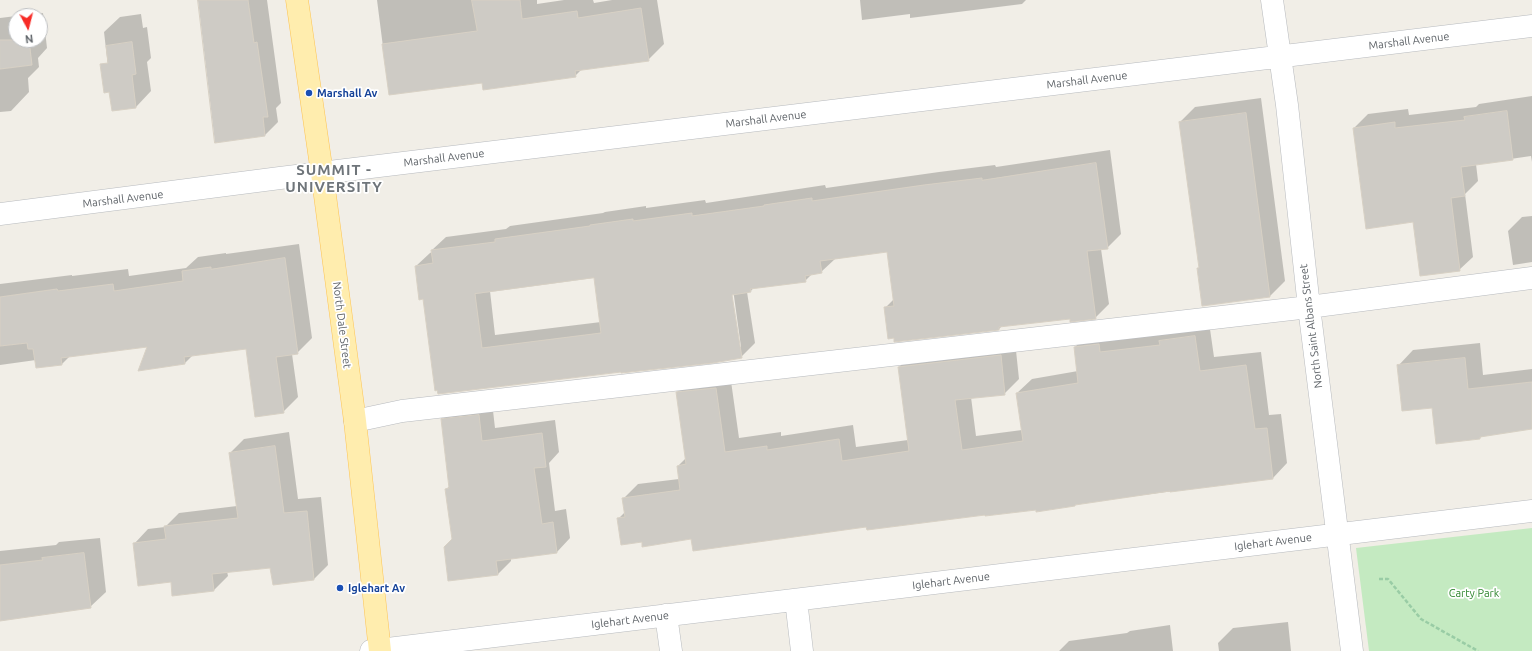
<!DOCTYPE html>
<style>
body{margin:0}
#map{position:relative;width:1532px;height:651px;overflow:hidden;background:#f1eee7;font-family:Ubuntu,sans-serif}
canvas{display:block}
.north{position:absolute;left:8px;top:8px;width:40px;height:40px;box-sizing:border-box;background:#fff;border:1px solid #bfc1c3;border-radius:50%;rotate:173deg;font-size:11px;font-weight:700;line-height:16px;text-align:center;color:#5e6368}
.north::after{content:'';display:block;margin:auto;width:14px;height:18px;background:#f72b26;clip-path:polygon(50% 0,100% 100%,50% 72%,0 100%)}
</style>
<div id="map">
<canvas width="1532" height="651"></canvas>
<div class="north">N</div>
</div>
<script>
const c = document.querySelector('canvas').getContext('2d');
c.lineJoin = 'round';
function fillPath(path, color) {
  c.fillStyle = color;
  c.fill(path, 'evenodd');
}
function strokePath(path, color, width, dash) {
  c.strokeStyle = color;
  c.lineWidth = width;
  c.lineCap = dash ? 'butt' : 'round';
  c.setLineDash(dash || []);
  c.stroke(path);
}
function label(font, color, halo, rows, align = 'center') {
  c.font = font + ' Ubuntu,sans-serif';
  c.lineWidth = 3.5;
  c.setLineDash([]);
  c.textBaseline = 'middle';
  c.strokeStyle = halo;
  c.fillStyle = color;
  for (const [text, x, y, turn = 0] of rows) {
    c.save();
    c.translate(x, y);
    c.rotate((+turn || 0) * Math.PI / 180);
    c.textAlign = isNaN(turn) ? turn : align;
    if (halo) c.strokeText(text, 0, 0);
    c.fillText(text, 0, 0);
    c.restore();
  }
}
fillPath(new Path2D(`
 M1532 528V651H1369L1356 548Z`), '#c4eac1');
fillPath(new Path2D(`
 M198 0H267L281 103 276 108 278 122 265 135Z
 M377 0H537V4L564 0H593L594 3 612 0H657L664 44 648 60 582 69 575 76 483 81 389 94Z
 M860 0H1026L1022 4 910 18V14L862 20Z
 M43 13 47 48 38 58 39 67 28 78 29 92 11 111 0 112V18L16 16V40H40V16H19Z
 M141 14 143 28 147 27 151 58 147 62 151 91 136 107 113 110 104 32 120 17Z
 M1532 96V162L1531 156 1476 164 1478 181 1465 194 1473 257 1459 270 1414 221 1354 128 1368 114 1408 109 1409 115 1476 107 1479 104Z
 M1261 98 1285 281 1270 296 1198 268 1200 267 1180 122 1195 107Z
 M1110 150 1121 234 1107 248 1101 249 1109 304 1095 318H1071L1002 326 999 329 885 308 894 299 888 251 835 259 821 272 813 273 805 281 754 287 751 291 747 292 755 343 741 357 438 393 424 298 416 266 430 253 432 252V250L446 237 506 229 510 226 603 213 605 212 646 206V208L705 200 706 203 825 185 826 188 939 172 995 165 996 167ZM595 277 601 322 495 335 490 291ZM733 289 741 347H739L731 290Z
 M1532 216V262L1513 265 1508 231 1522 217Z
 M299 244 312 338 297 353 292 354 298 397 283 412 246 348 193 355 185 363 148 346 70 356 62 364 36 360 0 365V284L72 275V276L128 269 129 276 186 268 198 257 226 253V254Z
 M1209 322 1214 357 1261 352 1269 415 1281 414 1287 463 1273 478 1037 509 867 526 692 538 643 541 618 519 625 512 623 499 638 484 679 479 678 466 686 458 677 392 692 378 730 374 739 438 781 432V436L853 425 856 447 908 440 899 367 913 353 1015 341 1019 379 1004 394 971 397 976 436 1022 430 1017 393 1032 379 1078 371 1075 347 1089 333Z
 M1480 343 1483 375 1532 369V428L1483 435 1480 438 1433 407 1398 366 1413 350Z
 M492 402 495 428 555 420 559 452 549 463 555 511 566 509 570 538 557 552 511 558V561L498 574 453 539 446 489 450 486 442 420 455 406Z
 M289 432 298 499 321 497 328 565 314 579 273 584 271 567 227 571 228 576 214 590 172 581 134 544 148 529 165 527 179 513 237 506 230 453 244 439Z
 M100 538 106 592 90 607 0 619V551L56 545 59 542Z
 M1288 622 1291 651H1219L1218 643 1233 628Z
 M1170 625 1173 651H1059L1069 641 1127 633 1130 631Z`), '#0003');
const building = new Path2D(`
 M198 0H248L254 43 257 42 268 117H263L265 136 215 143Z
 M472 0H520L522 19 577 11 578 18 641 8 649 61 575 71 576 77 483 90 482 83 389 95 382 44 477 31Z
 M0 40H29L32 65 0 69Z
 M132 42 136 74 132 75 136 108 112 111 109 92 104 93 100 64 108 63 106 46Z
 M1507 111 1513 160 1461 167 1465 196 1451 198 1460 271 1420 276 1413 222 1366 229 1353 128 1395 122V128L1465 120 1464 117Z
 M1246 113 1270 297 1202 306 1197 268H1199L1179 122Z
 M1096 163 1108 249 1087 251 1096 319 1070 322V319L999 327V330L894 342V338L888 339 884 307 894 306 887 252 820 261 822 273 805 276 806 282 750 289 751 292 732 295 742 358 713 363 621 373V372L438 394 437 390 435 391 423 299 419 300 415 266 433 263 431 250 495 242V239L590 226V225L633 219V221L692 213V216L764 206V205L812 198V201L924 185 982 178V180ZM594 278 601 333 482 348 475 294Z
 M285 258 298 354 276 357 284 413 255 417 246 349 184 357 185 364 138 371 147 347 61 358 62 365 36 368 33 349H28L27 343 0 346V297L57 289 58 291 113 284 114 291 183 281 182 271 211 267V269Z
 M1195 336 1200 371 1246 365 1255 429 1267 428 1273 479 1170 492V491L1075 505V506L1036 512V510L985 516V515L867 530 866 527 693 551 691 539 642 547V542L621 545 617 518 625 517 622 498 680 490 677 466 686 464 676 392 716 388 725 452 767 446V450L839 439 842 461 909 451 898 367 1001 355 1005 395 955 400 962 450 1023 441 1016 393 1078 383 1074 347 1099 344 1100 352 1160 345 1159 341Z
 M1465 358 1468 389 1532 382V429L1480 437V439L1436 444 1432 408 1402 411 1397 365Z
 M479 415 482 441 542 433 546 467 534 468 542 524 553 522 557 553 496 561 498 575 448 581 444 547 452 539 445 489 449 488 441 419Z
 M275 446 284 513 307 511 314 580 273 585 270 568 212 574 214 591 172 596 171 582 138 586 133 543 166 539 164 526 238 518 229 453Z
 M84 553 91 608 0 621V565L43 560 42 558Z`);
fillPath(building, '#cecbc5');
strokePath(building, '#d7d0c4', 1);
const minor = new Path2D(`
 M1272 0 1287 105 1309 307 1352 651
 M0 214 280 178 1532 26
 M355 421 402 411 1309 307 1532 278
 M796 600 802 651
 M666 615 671 651
 M371 651 1532 511`);
const major = new Path2D(`
 M297 0 322 173 355 421 380 651`);
strokePath(minor, '#b7babe', 23);
strokePath(major, '#fdc454', 23);
strokePath(new Path2D(`
 M1379 579H1388L1421 619 1478 651`), '#99cca5', 2.5, [4, 2]);
strokePath(minor, '#fff', 22);
strokePath(major, '#ffedae', 22);
for (const [x, y, r, color] of [
 [309,93,4,"#1a4fb4"],
 [340,588,4,"#1a4fb4"]
]) {
  const dot = new Path2D();
  dot.arc(x, y, r, 0, 2 * Math.PI);
  c.fillStyle = color;
  c.fill(dot);
  strokePath(dot, '#fff', 1.5);
}
label('11px', '#5e6368', '#fff', [
 ["Marshall Avenue",1409,41,-7],
 ["Marshall Avenue",1087,80,-7],
 ["Marshall Avenue",766,119,-7],
 ["Marshall Avenue",444,158,-7],
 ["Marshall Avenue",123,199,-7],
 ["North Dale Street",342,325,83],
 ["North Saint Albans Street",1311,326,-97],
 ["Iglehart Avenue",1273,542,-7],
 ["Iglehart Avenue",951,581,-7],
 ["Iglehart Avenue",630,620,-7]
]);
label('bold 11px', '#164399', '#fff', [
 ["Marshall Av",317,93],
 ["Iglehart Av",348,588]
], 'left');
label('11px', '#2f862e', '#fff', [
 ["Carty Park",1474,593]
]);
c.letterSpacing = '1px';
label('bold 15px', '#6f757a', '#fff', [
 ["SUMMIT -",334,170],
 ["UNIVERSITY",334,187]
]);
c.letterSpacing = '0px';
</script>
